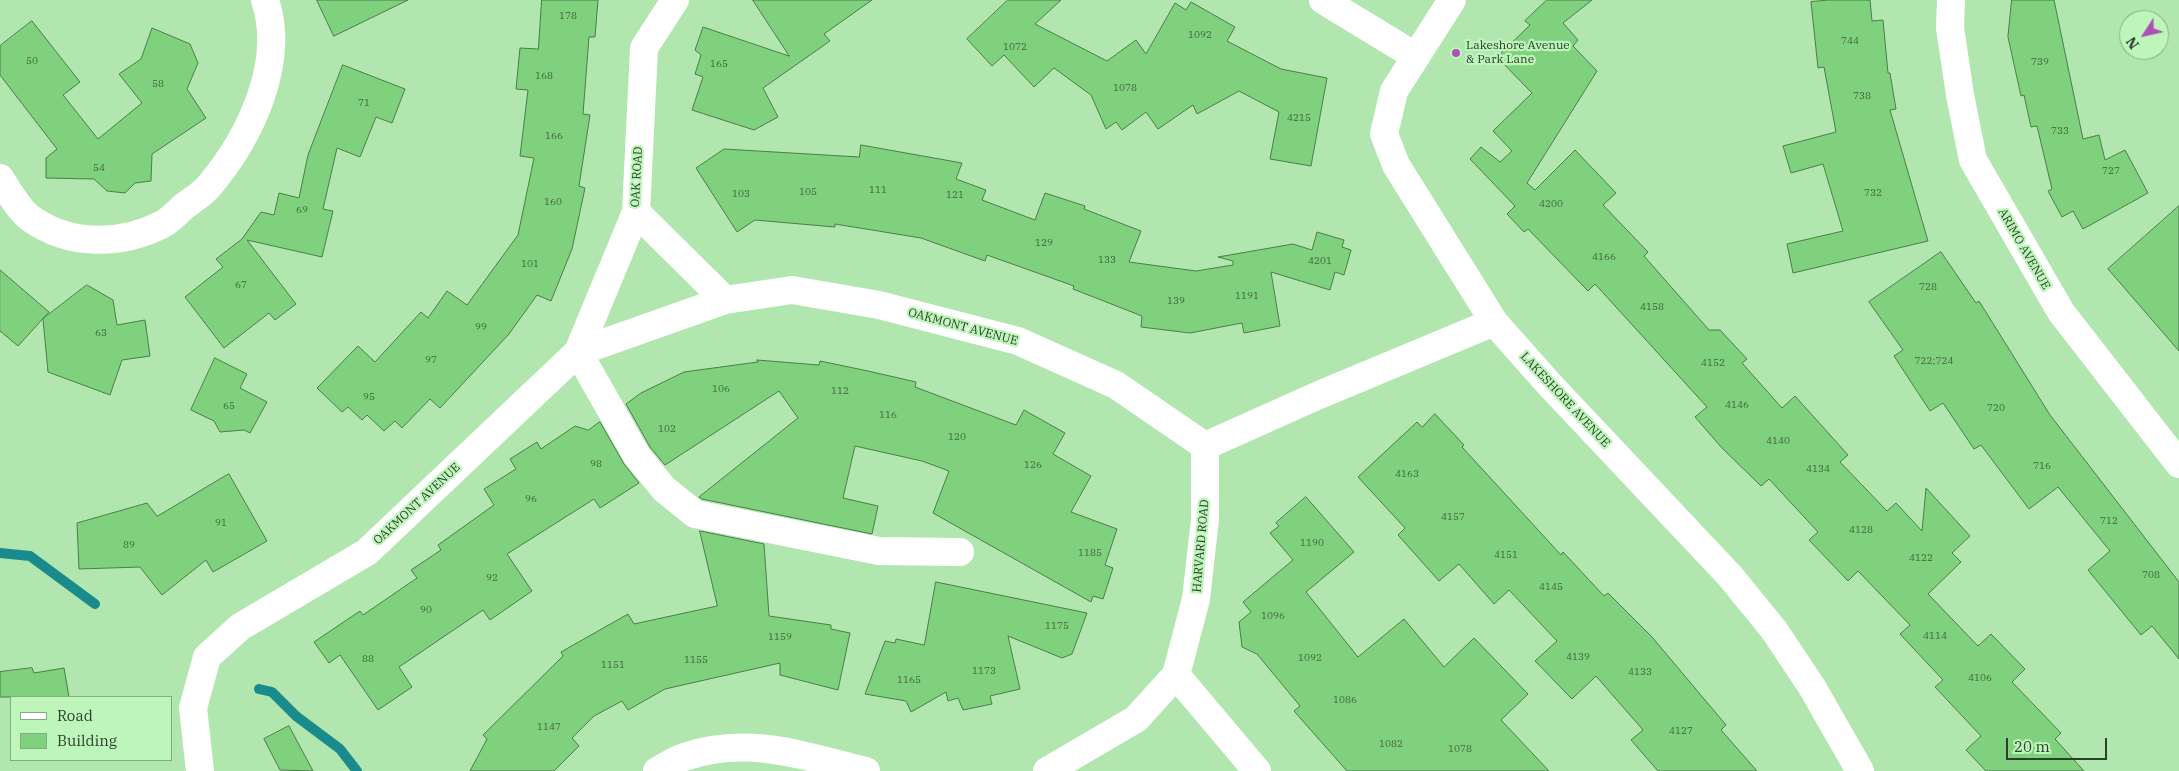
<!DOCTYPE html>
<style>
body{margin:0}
#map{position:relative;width:2179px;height:771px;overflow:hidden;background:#b1e7ae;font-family:"IBM Plex Serif",serif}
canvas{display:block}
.legend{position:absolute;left:10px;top:696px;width:162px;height:65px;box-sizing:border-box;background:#bef5bb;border:1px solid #83ad81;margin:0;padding:6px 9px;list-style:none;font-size:15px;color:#2a4029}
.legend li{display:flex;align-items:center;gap:10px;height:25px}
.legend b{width:25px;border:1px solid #83ad81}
.north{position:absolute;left:2119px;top:10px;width:50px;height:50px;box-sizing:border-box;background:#bef5bb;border:1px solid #83ad81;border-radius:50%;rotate:235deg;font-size:14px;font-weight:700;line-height:20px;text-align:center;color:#2a4029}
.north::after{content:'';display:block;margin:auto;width:18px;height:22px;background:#af50b9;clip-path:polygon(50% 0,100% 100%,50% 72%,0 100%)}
.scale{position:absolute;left:2006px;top:738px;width:101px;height:22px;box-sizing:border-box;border:2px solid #2a4029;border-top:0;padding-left:6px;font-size:15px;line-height:18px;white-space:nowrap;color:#2a4029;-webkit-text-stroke:4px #bef5bb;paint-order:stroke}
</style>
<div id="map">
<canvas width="2179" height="771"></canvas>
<ul class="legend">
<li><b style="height:6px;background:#fff"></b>Road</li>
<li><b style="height:14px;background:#7fd17d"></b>Building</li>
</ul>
<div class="north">N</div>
<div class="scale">20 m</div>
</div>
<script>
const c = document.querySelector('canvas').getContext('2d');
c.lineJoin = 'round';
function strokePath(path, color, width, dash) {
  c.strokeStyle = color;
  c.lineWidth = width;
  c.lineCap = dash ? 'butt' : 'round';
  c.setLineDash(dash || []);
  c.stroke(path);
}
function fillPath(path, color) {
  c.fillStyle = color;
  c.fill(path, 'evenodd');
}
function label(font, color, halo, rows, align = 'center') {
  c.font = font + ' "IBM Plex Serif",serif';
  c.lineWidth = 4.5;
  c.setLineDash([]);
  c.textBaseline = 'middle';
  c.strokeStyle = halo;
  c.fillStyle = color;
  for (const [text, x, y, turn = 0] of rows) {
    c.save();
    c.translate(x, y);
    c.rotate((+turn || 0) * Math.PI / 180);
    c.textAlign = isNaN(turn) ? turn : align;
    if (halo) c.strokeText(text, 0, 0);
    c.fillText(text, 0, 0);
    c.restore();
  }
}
strokePath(new Path2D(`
 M0 553 30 556 95 604
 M259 689 272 692 296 716 340 749 357 771`), '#198b8c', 10);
const building = new Path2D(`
 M317 0H408L334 36Z
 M542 0H598L595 37H589L583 114 590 115 579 186 585 188 572 249 551 301 537 295 509 334 440 408 430 399 402 428 395 421 384 431 367 415 362 420 348 407 342 412 317 388 358 346 375 362 421 312 428 318 447 291 467 305 518 235 534 158 520 156 528 90 516 89 520 48 538 49Z
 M753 0H872L824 34 830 41 763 88 778 117 754 130 692 110 703 77 695 74 701 55 695 50 703 27 789 56Z
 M1008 0H1061L1035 24 1107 61 1136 40 1146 54 1175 3 1186 10 1191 2 1235 27 1227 41 1281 69 1327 78 1311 166 1270 159 1279 112 1239 91 1197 114 1193 105 1158 129 1146 112 1122 130 1116 122 1106 129 1091 95 1054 68 1034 87 1004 55 992 66 967 39Z
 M1547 0H1592L1563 23 1578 40 1573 46 1597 71 1527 183 1535 190 1575 150 1616 193 1603 205 1648 252 1644 256 1709 330H1720L1747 359 1742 363 1782 408 1795 396 1848 455 1840 462 1887 511 1896 503 1922 531 1926 488 1970 536 1952 553 1961 562 1928 594 1978 646 1991 634 2025 669 2012 682 2061 733 2055 739 2084 771H1986L1966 750 1981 736 1935 687 1943 680 1900 634 1910 625 1858 571 1848 581 1809 540 1818 532 1769 479 1761 486 1722 448 1695 417 1707 407 1595 284 1588 291 1528 229 1524 232 1507 214 1515 206 1470 159 1481 147 1500 162 1512 151 1493 131 1532 93 1497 57 1530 25 1525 21Z
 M1829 0H1870L1872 21 1883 20 1888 73H1890L1896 109 1890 110 1928 241 1793 273 1787 244 1843 231 1823 164 1791 173 1783 146 1836 132 1824 67 1818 68 1811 2Z
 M2012 0H2054L2083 139 2099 135 2105 160 2125 150 2148 193 2083 229 2073 211 2062 217 2048 191 2052 189 2037 126 2031 127 2024 95 2021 96 2008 37Z
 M32 21 80 82 63 95 98 139 142 103 119 74 141 59 152 28 190 44 198 63 187 89 206 118 152 154 151 181 135 183 125 193 107 191 94 179 46 178V158L57 149 0 75V46Z
 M343 65 405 89 392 123 376 117 360 157 337 148 323 209 333 211 322 257 247 240 296 304 275 320 269 313 224 348 185 297 223 267 216 259 242 239 261 212 274 215 279 193 299 198 308 155Z
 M861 145 962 163 956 179 986 190 982 200 1035 220 1045 193 1085 206 1084 209 1141 231 1129 262 1196 271 1233 265V261L1218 257 1293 244 1312 250 1317 232 1344 240 1342 247 1351 250 1344 275 1335 272 1330 290 1271 272 1280 326 1244 333 1242 323 1190 333 1141 327 1142 316 1073 289 1074 286 987 255 985 261 921 238 835 224V227L755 220 737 232 696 168 724 149 859 157Z
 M2179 206V351L2108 269Z
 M1941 252 1976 303 1979 301 2050 415 2179 582V659L2152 626 2141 635 2088 570 2110 551 2058 487 2029 509 1981 445 1974 449 1943 403 1930 411 1894 356 1903 350 1869 302Z
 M0 270 49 312 18 346 0 331Z
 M87 285 113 300 117 325 145 320 150 356 122 360 110 395 48 372 43 319Z
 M215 358 247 374 240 388 267 402 250 433 244 430 220 432 214 421 191 410Z
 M757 360 819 365 820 361 868 371 916 382 915 387 1016 425 1024 410 1065 433 1053 454 1091 476 1071 512 1117 529 1105 565 1113 568 1103 599 1093 596 1091 602 933 513 949 471 922 461 855 446 843 498 878 506 872 534 702 499 699 497 798 418 779 391 665 465 650 447 626 404 641 393 684 372 758 362Z
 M1435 414 1464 445 1462 447 1561 555 1563 552 1604 596 1608 593 1652 637 1726 725 1721 730 1757 771H1658L1631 740 1643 730 1596 676 1572 699 1535 661 1557 641 1509 590 1494 604 1459 564 1439 581 1398 535 1405 528 1358 477 1417 422 1422 427Z
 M600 422 624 464 639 483 600 508 594 499 507 554 532 591 490 620 483 610 399 667 412 687 378 710 340 655 329 663 314 642 360 611 363 615 417 578 411 570 441 550 438 545 494 505 484 489 516 469 510 459 537 442 541 449 575 426 588 430Z
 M229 474 267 541 213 572 206 560 162 595 140 567 79 569 77 523 147 503 157 516Z
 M1306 497 1354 552 1306 592 1358 657 1404 619 1444 667 1474 638 1528 694 1501 720 1549 771H1347L1294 711 1300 706 1257 654 1242 647 1239 622 1251 612 1243 602 1293 560 1270 533 1279 526 1276 523Z
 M700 531 764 544 769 616 831 625V629L850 633 838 690 780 675V663L665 689 628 710 622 701 594 716 572 738 579 746 554 771H470L487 739 483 735 563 656 561 652 628 614 634 624 717 606Z
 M936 582 1087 613 1072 654 1062 658 1008 636 1020 689 990 696 992 704 963 710 958 698 948 701 946 692 911 712 906 701 865 694 885 641 895 643 896 639 924 645Z
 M32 668 34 673 64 668 69 697H0V672Z
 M289 726 313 771 280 770 264 739Z`);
fillPath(building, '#7fd17d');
strokePath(building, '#4b7d4a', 1);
strokePath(new Path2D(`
 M675 0 644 48 636 212 578 352 637 456 664 489 695 514 879 551 960 552
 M1323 0 1415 56
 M1452 0 1394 91 1384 134 1396 165 1494 322 1549 384 1730 576 1774 630 1812 687 1860 771
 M1951 0 1950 28 1960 95 1973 160 2061 312 2179 464
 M0 178C8 190 18 209 30 218 69 246 120 246 163 224 170 220 177 213 183 207 192 200 203 194 210 185 250 137 286 63 265 0
 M636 212 725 300
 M1205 446 1319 395 1494 322
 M1176 675 1257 771
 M200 771 193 708 207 657 240 627 367 552 578 352 725 300 792 290 879 305 1018 341 1116 385 1205 446
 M657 771C666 766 675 760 684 757 748 735 804 756 866 771
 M1047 771 1136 719 1176 675 1196 599 1205 519V446`), '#fff', 28);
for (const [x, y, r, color] of [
 [1456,53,5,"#af50b9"]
]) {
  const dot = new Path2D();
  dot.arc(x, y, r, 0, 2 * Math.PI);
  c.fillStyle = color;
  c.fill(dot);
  strokePath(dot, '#bef5bb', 2);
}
label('10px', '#3f643e', null, [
 ["178",568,16],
 ["1092",1200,35],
 ["744",1850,41],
 ["1072",1015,47],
 ["50",32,61],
 ["739",2040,62],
 ["165",719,64],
 ["168",544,76],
 ["58",158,84],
 ["1078",1125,88],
 ["738",1862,96],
 ["71",364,103],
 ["4215",1299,118],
 ["733",2060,131],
 ["166",554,136],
 ["54",99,168],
 ["727",2111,171],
 ["111",878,190],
 ["105",808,192],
 ["732",1873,193],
 ["103",741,194],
 ["121",955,195],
 ["160",553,202],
 ["4200",1551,204],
 ["69",302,210],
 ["129",1044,243],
 ["4166",1604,257],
 ["133",1107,260],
 ["4201",1320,261],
 ["101",530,264],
 ["67",241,285],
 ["728",1928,287],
 ["1191",1247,296],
 ["139",1176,301],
 ["4158",1652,307],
 ["99",481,327],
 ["63",101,333],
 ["97",431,360],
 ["722;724",1934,361],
 ["4152",1713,363],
 ["106",721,389],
 ["112",840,391],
 ["95",369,397],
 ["4146",1737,405],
 ["65",229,406],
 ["720",1996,408],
 ["116",888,415],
 ["102",667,429],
 ["120",957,437],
 ["4140",1778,441],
 ["98",596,464],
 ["126",1033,465],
 ["716",2042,466],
 ["4134",1818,469],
 ["4163",1407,474],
 ["96",531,499],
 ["4157",1453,517],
 ["712",2109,521],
 ["91",221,523],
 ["4128",1861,530],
 ["1190",1312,543],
 ["89",129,545],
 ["1185",1090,553],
 ["4151",1506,555],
 ["4122",1921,558],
 ["708",2151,575],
 ["92",492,578],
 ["4145",1551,587],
 ["90",426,610],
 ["1096",1273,616],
 ["1175",1057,626],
 ["4114",1935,636],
 ["1159",780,637],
 ["4139",1578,657],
 ["1092",1310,658],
 ["88",368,659],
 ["1155",696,660],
 ["1151",613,665],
 ["1173",984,671],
 ["4133",1640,672],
 ["4106",1980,678],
 ["1165",909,680],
 ["1086",1345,700],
 ["1147",549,727],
 ["4127",1681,731],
 ["1082",1391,744],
 ["1078",1460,749]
]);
label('12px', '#2a4029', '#bef5bb', [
 ["Lakeshore Avenue",1466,46],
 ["& Park Lane",1466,60]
], 'left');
label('12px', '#2a4029', '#bef5bb', [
 ["OAK ROAD",637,177,-87],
 ["ARIMO AVENUE",2024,249,60],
 ["OAKMONT AVENUE",963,327,15],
 ["LAKESHORE AVENUE",1565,400,47],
 ["OAKMONT AVENUE",417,504,-43],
 ["HARVARD ROAD",1201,546,-85]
]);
</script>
